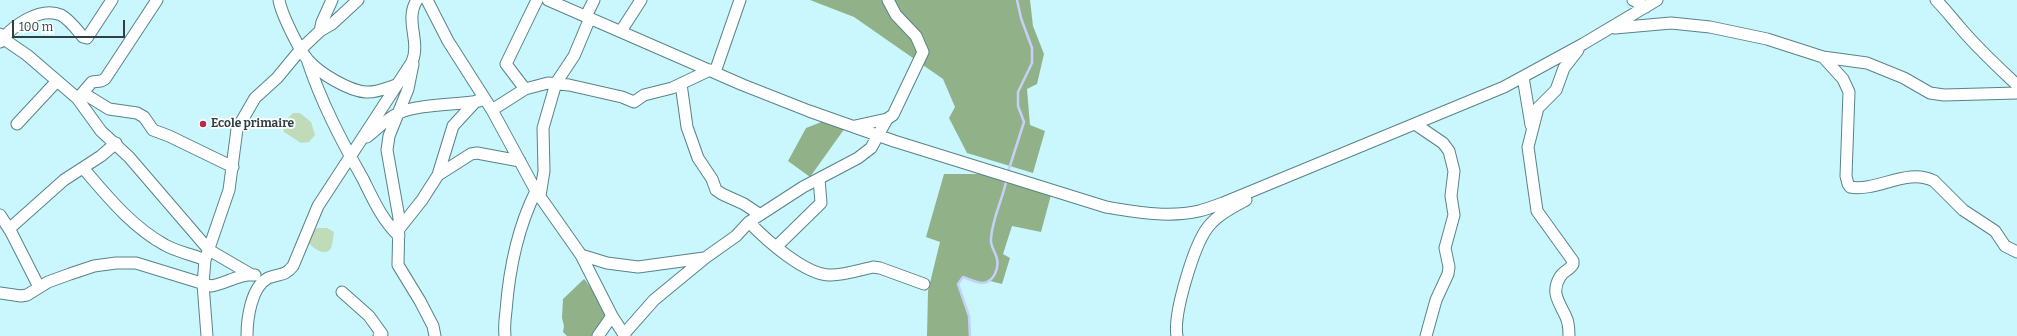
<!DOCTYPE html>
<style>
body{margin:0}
#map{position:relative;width:2017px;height:336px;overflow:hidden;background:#c9f7fd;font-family:Bitter,serif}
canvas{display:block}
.scale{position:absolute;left:12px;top:20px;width:113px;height:18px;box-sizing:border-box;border:2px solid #2e4043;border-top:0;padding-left:5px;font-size:12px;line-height:14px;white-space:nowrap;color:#2e4043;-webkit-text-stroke:3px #fff;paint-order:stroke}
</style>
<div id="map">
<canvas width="2017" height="336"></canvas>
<div class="scale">100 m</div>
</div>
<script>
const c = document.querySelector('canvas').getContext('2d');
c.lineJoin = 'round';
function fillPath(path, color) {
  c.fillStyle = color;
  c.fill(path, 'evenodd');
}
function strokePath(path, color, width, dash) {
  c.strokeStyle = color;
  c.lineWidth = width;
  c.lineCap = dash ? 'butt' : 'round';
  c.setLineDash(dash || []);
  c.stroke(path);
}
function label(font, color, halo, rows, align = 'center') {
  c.font = font + ' Bitter,serif';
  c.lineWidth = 3.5;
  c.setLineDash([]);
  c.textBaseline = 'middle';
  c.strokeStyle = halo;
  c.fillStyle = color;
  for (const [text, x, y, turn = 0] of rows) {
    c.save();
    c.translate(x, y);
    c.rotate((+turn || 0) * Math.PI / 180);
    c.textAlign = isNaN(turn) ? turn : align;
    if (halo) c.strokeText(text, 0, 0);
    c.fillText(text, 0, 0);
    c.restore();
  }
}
fillPath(new Path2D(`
 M293 113H300L311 122 315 135 309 142 301 143 284 132C282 124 287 119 293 113Z
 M318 228H327L334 232C333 237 333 243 331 248 325 259 309 245 305 239L312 231Z`), '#c0dbb8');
fillPath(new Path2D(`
 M810 0H1030L1033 26 1044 54 1037 84 1027 89 1030 125 1045 131 1033 173 967 153 949 118 955 107 943 79 854 17Z
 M824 121 845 128 810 177 788 161 806 128Z
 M944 174H980L1051 195 1041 232 1012 226 1003 254 1010 258 1002 284 990 281 983 283 963 277 958 284 969 316 970 336H927L928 291 940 242 926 237Z
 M584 279C590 285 606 310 605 318 605 324 600 331 597 336H567L563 332 564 326 562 318 563 299Z`), '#91b288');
strokePath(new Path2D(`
 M1009 169 1024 122 1018 106V92L1032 63V48L1021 18 1017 0
 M970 336 969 316 958 284 963 277C969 279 977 283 983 283 994 282 999 268 997 259 996 252 990 247 991 239 992 219 1002 201 1006 182`), '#c5d1f8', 2.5);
const minor = new Path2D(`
 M279 0C281 13 299 50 308 60 319 73 349 91 366 92 375 93 387 88 396 85
 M427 0 448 41 492 110 536 191 581 255 612 316 625 336
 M548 0 743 85 809 111 894 141 1106 207C1136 212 1169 218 1199 211 1207 209 1215 206 1223 203L1504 87 1583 44 1657 0
 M1633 0 1646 7
 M1936 0C1944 8 1951 17 1958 25 1976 47 1997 66 2017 85
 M586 16 594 0
 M1615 28 1671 23 1710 27 1767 39 1823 57 1867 63 1904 78 1930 93 1944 95 2017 93
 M320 31 332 24 358 0
 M621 31 641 0
 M0 34 8 42 27 55 77 98 101 131 129 157 209 250 252 275
 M0 42C12 26 40 6 61 15 70 20 77 30 83 37L87 38 112 0
 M1823 57 1843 79 1849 92 1846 176 1848 184 1850 187C1878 192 1907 167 1934 181L1963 210 1995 231 2005 246 2017 252
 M307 59C321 102 341 140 363 179 373 199 382 220 399 236
 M413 64 408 89 389 136 387 150 399 218 398 265 420 301 433 326 435 336
 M715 72 740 0
 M1523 77 1531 125
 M681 84 687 127 698 158 712 179 716 190 722 194 744 204 759 214
 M525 89 506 64 537 0
 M83 93 109 109 137 113 144 117 153 130 169 136 233 167
 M79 97 92 82 101 81 105 79 157 0
 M492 110 525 89 548 83 569 85 622 97 634 102 644 95 672 88 710 70
 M17 124 57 81
 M1415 124 1443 143 1449 151 1454 171 1451 196 1454 215 1445 248 1449 267 1448 274 1436 300 1426 336
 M855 126 887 119
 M367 137C377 129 387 118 399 113 418 104 457 105 479 101
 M83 168C107 196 132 227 165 245 177 252 192 254 205 260
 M438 175 471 154 477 153 520 161
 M540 196 544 171 543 128 556 83 574 56 590 18
 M0 215 11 232 39 287
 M749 222C765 239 806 276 831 275 844 275 860 270 873 267L880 268 924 284
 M9 229 64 180 101 156 116 143
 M399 229 422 200 438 175 453 126 476 101
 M776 247 821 203 819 179
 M581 255 607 263 638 267 704 258
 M342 292 369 316 382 334 379 336
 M0 293 21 296 27 295 48 282 70 274 94 266 116 263H136L211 286C225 284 241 273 255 275
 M624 334 654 300 705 258 736 236 749 222 803 187 858 158 871 148 887 119 893 115 923 52 916 36 896 15 888 0
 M207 336 203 284 205 260 229 190 237 129 255 98 277 78 301 49 320 31 322 22 332 0
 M247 336C247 319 251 287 268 278 280 273 284 277 293 266L318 206 412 62C421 41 404 20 417 0
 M505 336C504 328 505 319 506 311 509 271 518 227 536 191
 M598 336 612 316
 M1177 336C1173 314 1194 245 1208 227 1217 215 1233 207 1246 200
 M1569 336C1569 330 1569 323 1566 317 1560 303 1550 293 1560 277 1563 271 1570 270 1573 264V261L1537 211 1528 147 1538 108 1556 90 1564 68 1578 50`);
strokePath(minor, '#588388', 13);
strokePath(minor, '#fff', 11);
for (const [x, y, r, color] of [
 [203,124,4,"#b9284f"]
]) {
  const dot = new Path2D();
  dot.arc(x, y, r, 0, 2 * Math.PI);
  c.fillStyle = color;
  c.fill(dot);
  strokePath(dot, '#fff', 1.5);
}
label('bold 12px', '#2e4043', '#fff', [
 ["Ecole primaire",211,124]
], 'left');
</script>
